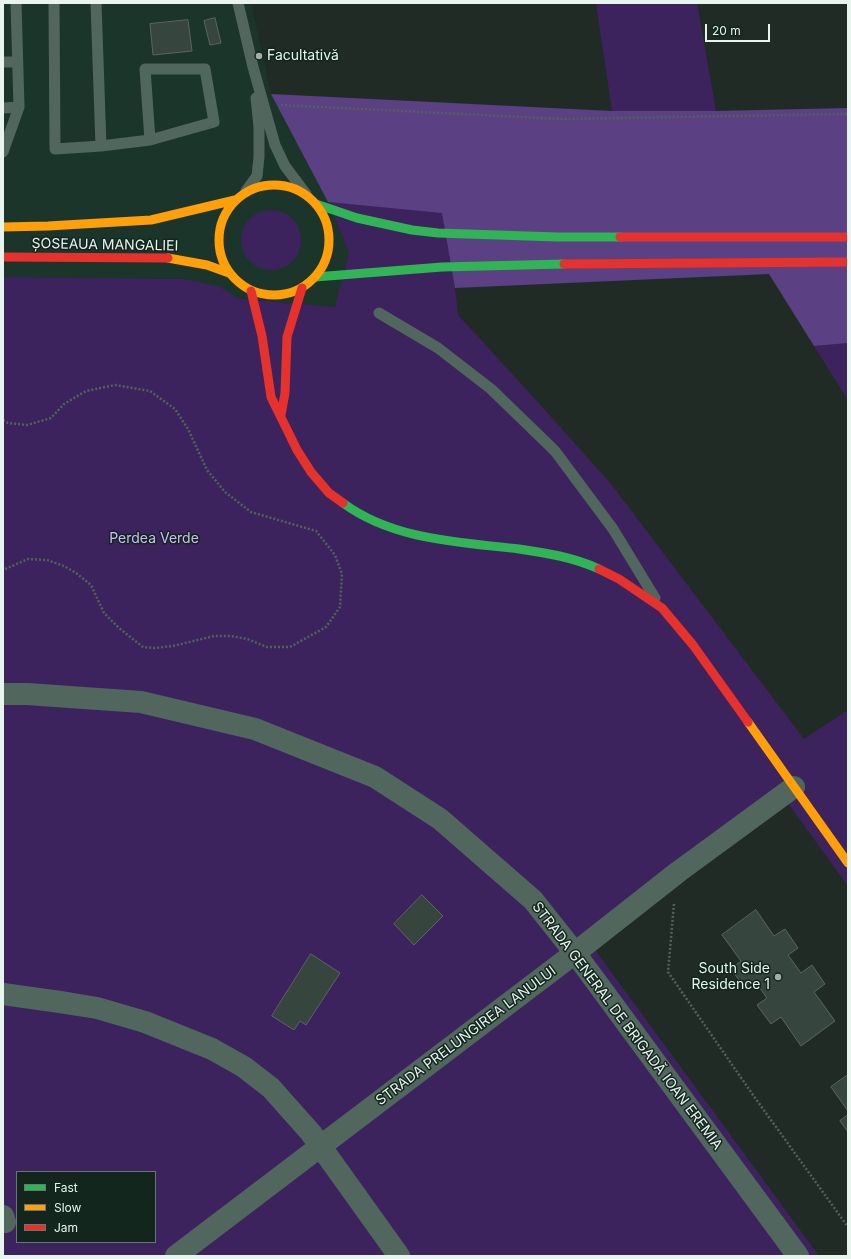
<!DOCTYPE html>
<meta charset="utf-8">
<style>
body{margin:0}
#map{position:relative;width:851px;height:1259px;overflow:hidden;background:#212b26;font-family:Inter,sans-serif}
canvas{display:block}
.frame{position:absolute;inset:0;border:4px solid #e8f4ee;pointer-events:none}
.legend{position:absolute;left:16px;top:1171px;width:140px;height:72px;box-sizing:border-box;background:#12261e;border:1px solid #687871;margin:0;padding:5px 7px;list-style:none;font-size:12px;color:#e8f4ee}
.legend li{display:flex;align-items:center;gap:8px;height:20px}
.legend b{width:20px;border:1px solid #687871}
.scale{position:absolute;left:705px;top:24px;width:65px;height:18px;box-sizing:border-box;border:2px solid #e8f4ee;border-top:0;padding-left:5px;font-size:12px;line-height:14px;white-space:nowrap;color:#e8f4ee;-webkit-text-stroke:3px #12261e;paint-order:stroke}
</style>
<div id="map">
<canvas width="851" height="1259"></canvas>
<div class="frame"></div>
<ul class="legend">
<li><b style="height:5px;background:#30b455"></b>Fast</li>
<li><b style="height:5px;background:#ff9f0a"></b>Slow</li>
<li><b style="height:5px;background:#e5322d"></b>Jam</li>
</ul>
<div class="scale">20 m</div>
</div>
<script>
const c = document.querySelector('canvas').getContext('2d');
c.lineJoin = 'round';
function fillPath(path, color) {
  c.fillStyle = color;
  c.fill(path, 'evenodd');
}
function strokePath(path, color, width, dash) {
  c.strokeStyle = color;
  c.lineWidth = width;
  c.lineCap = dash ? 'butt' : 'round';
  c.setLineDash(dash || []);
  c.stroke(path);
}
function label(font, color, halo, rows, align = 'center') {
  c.font = font + ' Inter,sans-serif';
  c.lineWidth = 3;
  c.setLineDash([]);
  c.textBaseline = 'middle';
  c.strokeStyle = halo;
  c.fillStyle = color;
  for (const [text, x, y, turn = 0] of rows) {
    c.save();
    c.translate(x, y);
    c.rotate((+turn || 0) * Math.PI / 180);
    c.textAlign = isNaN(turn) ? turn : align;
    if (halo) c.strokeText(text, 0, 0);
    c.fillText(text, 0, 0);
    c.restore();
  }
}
fillPath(new Path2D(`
 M3 3H251L271 94 328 202 349 252 336 307 235 298 227 291 184 279 3 277Z`), '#1c352a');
fillPath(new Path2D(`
 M596 3H697L716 111H612Z
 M328 202 442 212 455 288 458 315 536 400 611 484 804 739 848 710V886L782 795 595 950 819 1256H3V277L184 279 217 286 227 291 235 298 335 307 349 252ZM17 1172H155V1242H17Z
 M241 240a30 30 0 1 1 60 0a30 30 0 1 1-60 0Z
 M848 343V400L814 346Z`), '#3d235d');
fillPath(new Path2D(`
 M271 94 612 111H716L848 108V343L814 346 769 274 455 288 442 213 328 202Z`), '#5b4183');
const building = new Path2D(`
 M215 18 221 43 210 45 204 21Z
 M188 20 192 51 153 55 150 24Z
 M422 895 443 916 414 945 394 924Z
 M756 910 774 936 785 929 798 948 788 955 801 973 812 965 825 984 814 992 835 1021 801 1046 781 1017 771 1024 757 1005 767 998 754 980 744 987 731 969 741 961 722 935Z
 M311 954 340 973 306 1025 300 1021 294 1030 272 1016Z
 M848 1075V1111L831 1087Z
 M848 1115V1132L840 1121Z`);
fillPath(building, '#36463f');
strokePath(building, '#5b6560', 1);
strokePath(new Path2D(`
 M281 105 562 119 848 114
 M3 420 8 423 27 425 51 418 64 404 86 391 115 385 150 391 175 409 188 429 207 470 225 492 251 512 316 531 335 555 342 574 340 607 326 627 290 647H267L247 639 231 636H214L173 646 154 648 143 647 119 628 104 613 91 585 76 573 64 566 47 560 28 559 3 570
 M674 904 668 972 753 1095 848 1227`), '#53615b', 2.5, [2, 2]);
strokePath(new Path2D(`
 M54 3 55 149 101 146 150 140 145 69H205L214 122 150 140
 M96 3 101 146
 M238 3 253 67 275 145 285 166 306 194
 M3 62H17
 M3 108 19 107
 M3 152 19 107 16 3
 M246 191 257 176 259 157V127L256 98
 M379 313 438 348 491 389 555 451 613 529 655 598`), '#51675e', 11);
strokePath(new Path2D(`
 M3 694H27L141 702 255 729 375 777 440 819 533 900 575 953 798 1256
 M3 994 60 1002 97 1008 145 1022 212 1049 244 1067 271 1088 311 1133 399 1256
 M3 1216 5 1222
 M176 1256 575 953 678 872 794 787`), '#51675e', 22);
strokePath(new Path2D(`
 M316 204 357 218 412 230 438 233 557 237H620
 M315 277 442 267 564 264
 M343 503C393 540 459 542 519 549 546 553 573 557 599 569`), '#30b455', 9);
strokePath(new Path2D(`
 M219 240a55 55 0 1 1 110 0a55 55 0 1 1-110 0Z
 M3 227 48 226 151 220 235 200
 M168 258 207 265 229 273
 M748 722 848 863`), '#ff9f0a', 9);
strokePath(new Path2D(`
 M620 237H848
 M3 257 168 258
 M564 264 848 262
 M251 291 262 336 271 397 297 450 311 472 329 493 343 503
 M281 415 285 393 287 337 302 288
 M599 569 619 579 662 608 693 645 748 722`), '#e5322d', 9);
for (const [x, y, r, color] of [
 [259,56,4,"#a2aea8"],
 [778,977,4,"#a2aea8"]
]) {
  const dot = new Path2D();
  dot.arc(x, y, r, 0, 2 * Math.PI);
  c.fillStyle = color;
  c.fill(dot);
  strokePath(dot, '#12261e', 1.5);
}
label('14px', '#e8f4ee', '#12261e', [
 ["Facultativă",267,56],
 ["South Side",770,969,"right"],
 ["Residence 1",770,985,"right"]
], 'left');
label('14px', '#e8f4ee', '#12261e', [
 ["ȘOSEAUA MANGALIEI",105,245,1],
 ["STRADA GENERAL DE BRIGADĂ IOAN EREMIA",627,1026,53],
 ["STRADA PRELUNGIREA LANULUI",466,1036,-37]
]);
label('14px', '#d2bbfc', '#12261e', [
 ["Perdea Verde",154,539]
]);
</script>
